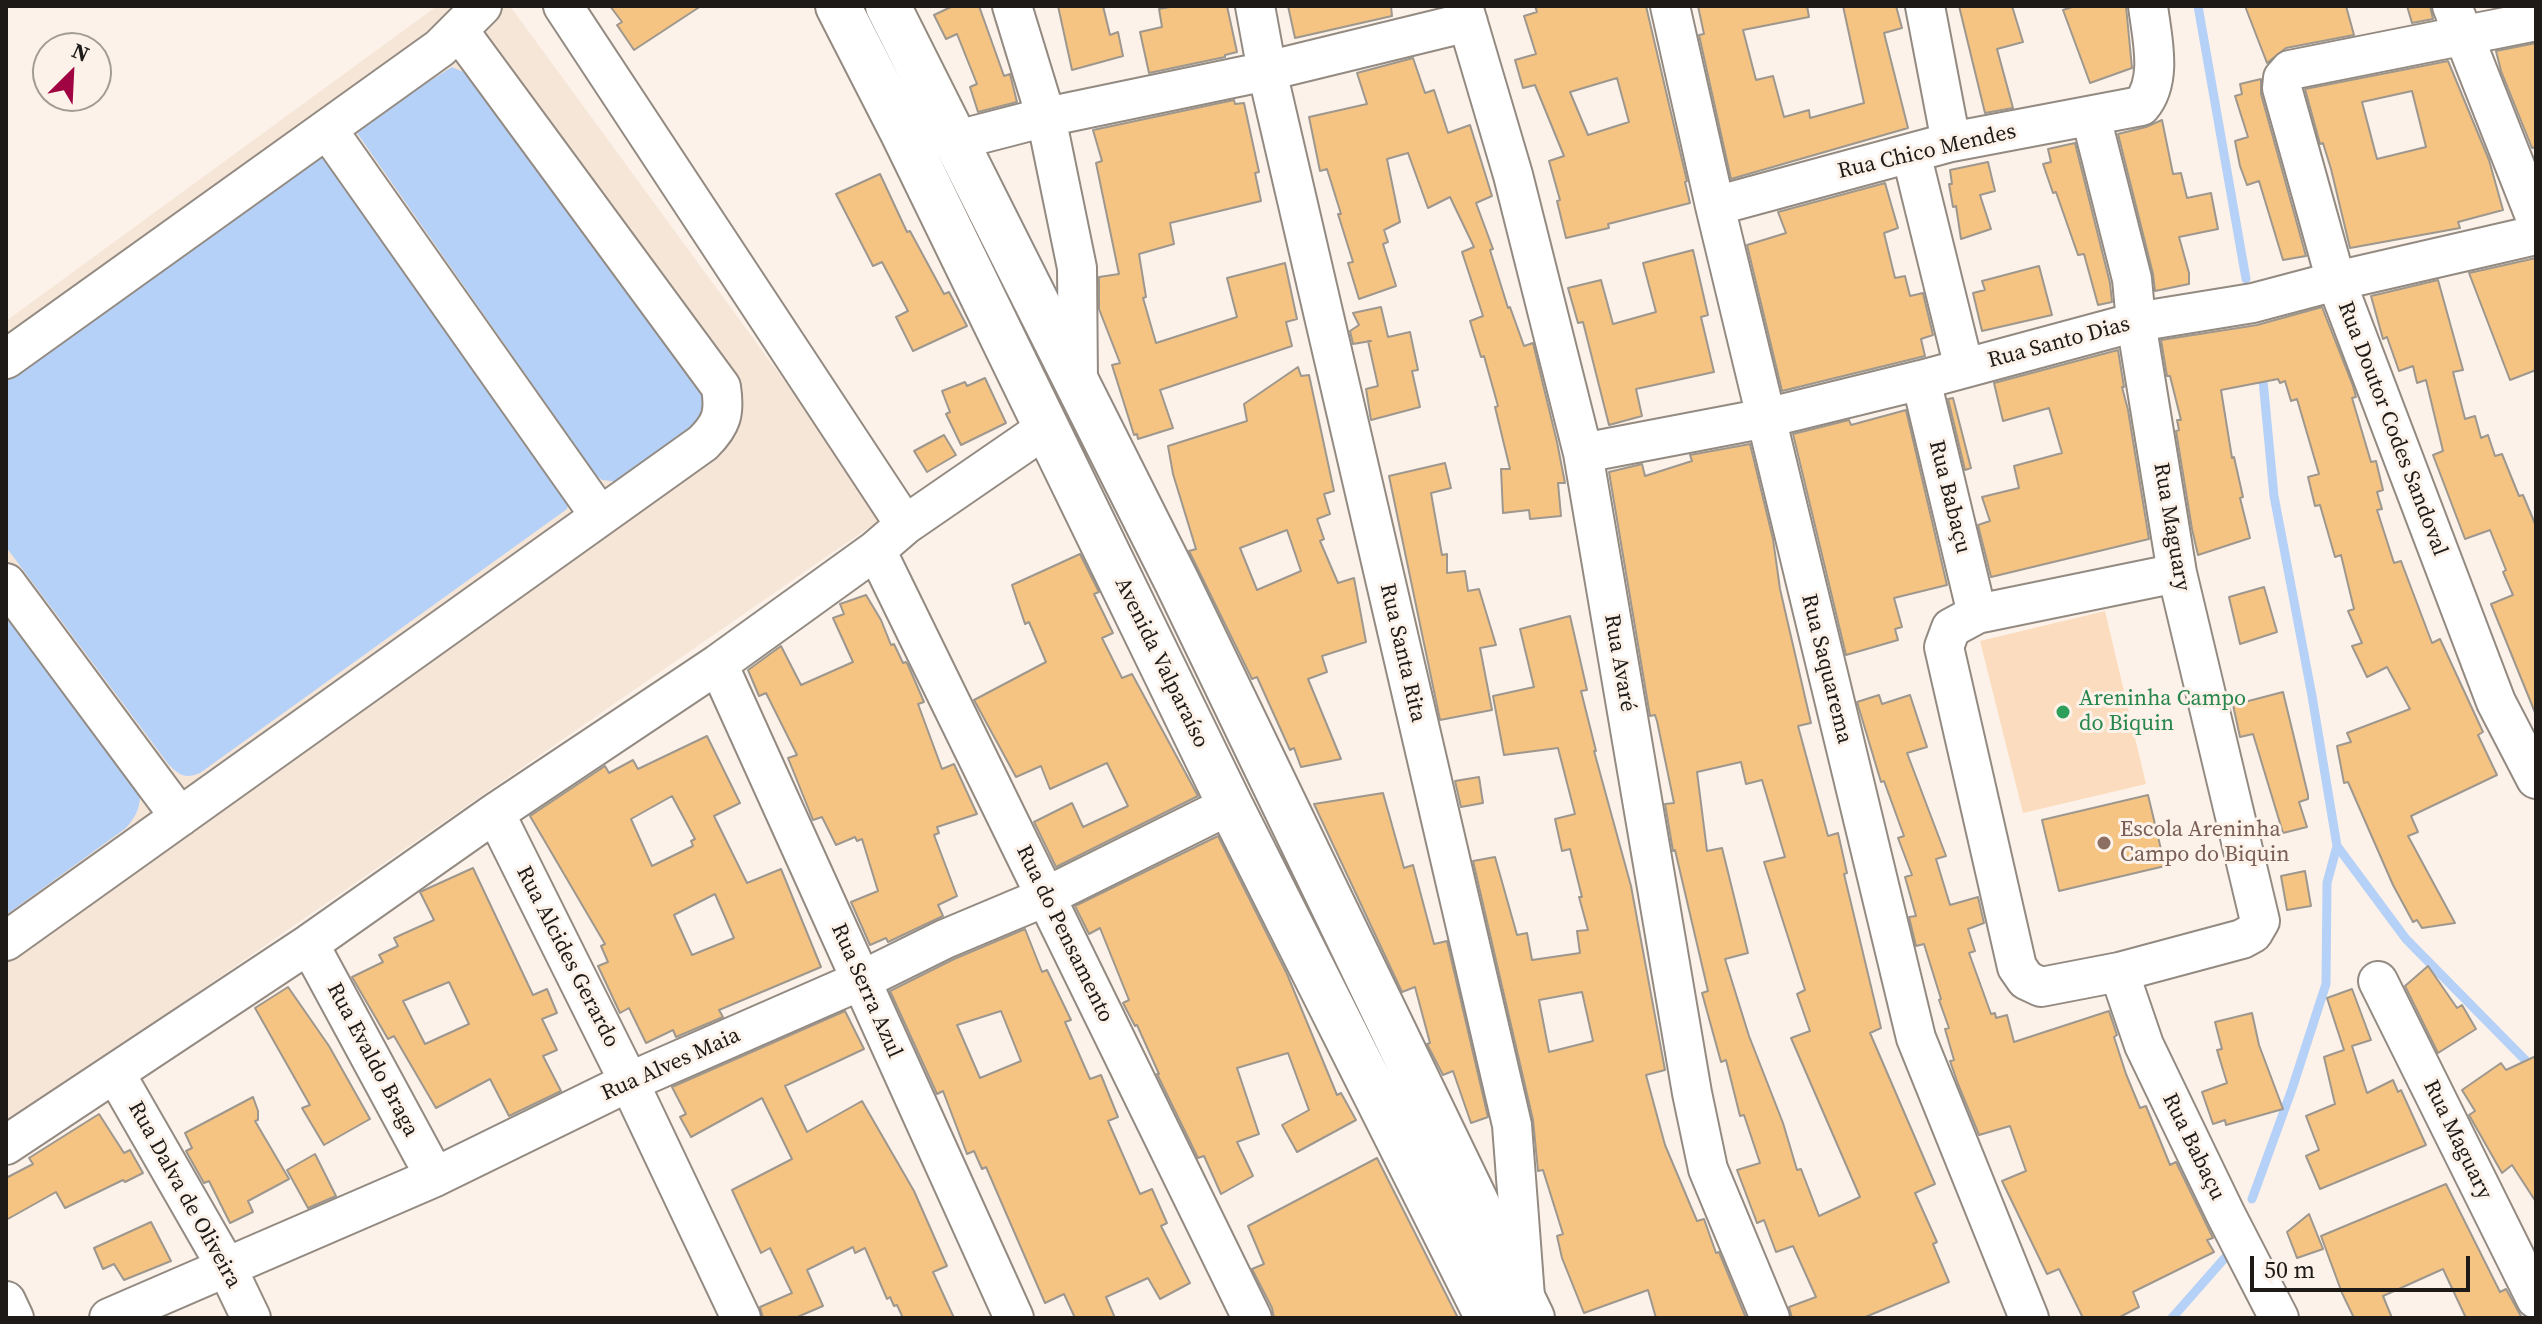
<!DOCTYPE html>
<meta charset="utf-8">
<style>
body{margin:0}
#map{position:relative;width:2542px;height:1324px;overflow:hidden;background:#fcf2e9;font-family:"Source Serif 4",serif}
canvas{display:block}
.frame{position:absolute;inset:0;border:8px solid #1e1a17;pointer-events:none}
.north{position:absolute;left:32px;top:32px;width:80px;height:80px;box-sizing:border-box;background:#fcf2e9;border:2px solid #a39c95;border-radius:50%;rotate:24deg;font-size:22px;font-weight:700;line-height:32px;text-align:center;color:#1e1a17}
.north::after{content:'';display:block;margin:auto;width:28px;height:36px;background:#a00443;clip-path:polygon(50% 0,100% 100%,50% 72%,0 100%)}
.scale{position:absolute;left:2250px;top:1256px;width:220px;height:36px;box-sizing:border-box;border:4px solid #1e1a17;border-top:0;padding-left:10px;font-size:24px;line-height:28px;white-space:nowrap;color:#1e1a17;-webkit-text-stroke:6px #fcf2e9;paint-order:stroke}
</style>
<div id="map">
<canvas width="2542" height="1324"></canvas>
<div class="frame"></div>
<div class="north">N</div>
<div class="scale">50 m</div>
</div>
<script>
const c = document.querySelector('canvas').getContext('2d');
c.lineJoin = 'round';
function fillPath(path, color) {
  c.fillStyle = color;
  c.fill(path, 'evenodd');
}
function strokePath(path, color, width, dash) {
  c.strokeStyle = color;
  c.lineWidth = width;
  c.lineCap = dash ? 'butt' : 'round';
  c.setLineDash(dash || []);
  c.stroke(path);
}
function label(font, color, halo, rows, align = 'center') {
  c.font = font + ' "Source Serif 4",serif';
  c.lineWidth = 6;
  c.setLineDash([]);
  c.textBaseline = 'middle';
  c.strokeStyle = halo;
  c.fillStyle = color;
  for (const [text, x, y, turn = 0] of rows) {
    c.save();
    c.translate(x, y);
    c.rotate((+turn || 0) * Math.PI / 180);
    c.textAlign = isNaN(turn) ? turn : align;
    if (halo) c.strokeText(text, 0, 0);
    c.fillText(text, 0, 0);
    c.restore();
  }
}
fillPath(new Path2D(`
 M437 6H510L884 517 6 1125V321Z`), '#f6e6d8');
fillPath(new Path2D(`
 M2105 611 2146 784 2023 813 1980 641Z`), '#fcdcbe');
fillPath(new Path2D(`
 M452 67 470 75 712 400 710 419 619 482 602 480 596 475 357 133 366 121Z
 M320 155 330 161 570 499 567 509 200 773C186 779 180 776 169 765L6 547V381L307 159Z
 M6 613 140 795C140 809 135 818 126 828L6 915Z`), '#b6d1f7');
strokePath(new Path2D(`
 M2198 6 2246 279
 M2337 846 2406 939 2536 1071
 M2252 1199 2292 1089 2326 984 2327 883 2337 846 2312 696 2274 496 2262 370
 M2172 1318 2230 1252`), '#b6d1f7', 9);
const building = new Path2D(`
 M610 6H701L634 50 617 25 622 22Z
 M953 6H979L1004 76 1010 74 1017 102 978 112 970 87 977 84 957 34 946 39 934 15Z
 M1058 6H1103L1110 35 1118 32 1123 56 1072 70Z
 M1175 6H1227L1237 52 1225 55V57L1149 73 1140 32 1162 27 1159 9Z
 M1288 6H1391L1392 16 1295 38Z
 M1535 6H1646L1687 181 1685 182 1690 203 1608 224 1609 228 1566 238 1557 201 1560 200 1549 161 1564 156 1535 85 1523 88 1515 60 1536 54 1524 16 1537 12ZM1617 78 1629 122 1588 135 1570 92Z
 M1698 6H1807L1809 17 1743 30 1756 80 1773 76 1784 117 1809 110 1810 118 1864 103 1843 6H1896L1902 28 1884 33 1908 128 1731 179 1699 35 1704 34Z
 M1959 6H2012L2023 42 1997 49 2013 108 1985 113Z
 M2075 6H2126L2132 68 2090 83 2063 10Z
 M2245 6H2346L2354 35 2286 48 2267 63Z
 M2407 6H2430L2433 19 2412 23Z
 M2536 43V147L2532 148 2501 71 2496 51Z
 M1413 58 1425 93 1434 90 1448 133 1470 125 1492 196 1476 203 1493 249 1490 250 1508 308 1510 307 1524 346 1533 343 1557 442 1565 483H1558L1561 516 1530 519 1529 510 1503 513 1501 469H1510L1495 407 1498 406 1484 356 1481 357 1470 321 1483 316 1462 252 1474 247 1450 197 1428 208 1408 153 1387 159 1400 222 1384 230 1388 242 1383 244 1396 286 1359 299 1348 263 1353 262 1338 214H1341L1327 169 1320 171 1309 117 1367 104 1357 73Z
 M2448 61 2489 160 2503 210 2458 222 2460 228 2350 248 2331 169 2323 143 2320 144 2305 89ZM2412 91 2426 147 2377 159 2362 102Z
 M2261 79V94L2306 256 2283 260 2259 181 2247 185 2240 166 2235 141 2248 137 2235 96 2242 94 2240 84Z
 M1234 100 1235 104 1244 103 1259 172 1255 173 1261 201 1170 223 1174 244 1139 254 1146 297 1143 298 1156 343 1237 317 1227 278 1285 263 1297 319 1286 322 1292 346 1160 390 1173 428 1138 439 1137 434 1134 435 1112 365 1120 363 1099 309V277L1119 274 1096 163 1102 161 1093 130Z
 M2162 120 2173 174 2181 173 2187 198 2211 193 2218 229 2179 237 2189 273V284L2155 291 2153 274 2118 134 2146 127Z
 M2075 143 2110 283 2112 302 2098 305 2084 254 2078 255 2056 192 2053 193 2043 164 2051 162 2048 149Z
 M1988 162 1995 191 1980 195 1991 229 1961 239 1956 206 1953 207 1949 184H1952L1950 170Z
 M880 174 907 232 910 231 944 294 949 292 967 326 913 351 896 317 908 311 882 262 873 266 836 194Z
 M1885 183 1898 228 1884 233 1895 278 1905 276 1910 296 1923 293 1933 335 1921 339 1925 356 1782 391 1747 245 1786 233 1778 212Z
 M1693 250 1708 315 1701 317 1714 372 1636 389 1642 416 1609 425 1583 322 1578 323 1568 288 1601 280 1613 324 1656 312 1643 263Z
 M2536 258V370L2510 380 2469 273Z
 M2039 266 2052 315 1982 331 1973 293 1985 290 1982 281Z
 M2438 280 2463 370 2453 372 2465 419 2475 416 2481 438 2488 435 2495 456 2502 454 2519 496 2523 495 2536 526V715L2491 604 2513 595 2503 572 2506 570 2490 530 2465 539 2433 455 2443 451 2426 380 2417 383 2413 366 2399 371 2387 337 2383 339 2371 296Z
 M1381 307 1388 337 1410 332 1418 370 1412 371 1420 407 1371 420 1366 389 1378 386 1368 341H1371L1353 344 1350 331 1359 325 1353 313Z
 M2322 307 2353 386 2356 397 2352 398 2371 462 2376 461 2383 490 2377 492 2382 509 2377 510 2394 563 2401 561 2432 643 2440 639 2483 732 2478 735 2497 775 2411 816 2418 832 2408 836 2455 923 2422 928 2417 920 2413 922 2393 885 2348 782 2344 783 2337 746 2351 742 2347 733 2410 709 2387 667 2367 677 2352 646 2362 643 2348 611 2354 609 2341 555 2335 557 2320 505 2315 506 2308 477 2319 474 2297 399 2291 401 2285 381 2280 383 2278 379 2221 390 2232 458 2234 457 2243 497 2240 498 2250 538 2198 555 2192 529 2176 431 2179 430 2177 420H2181L2170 376H2167L2161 340 2257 325Z
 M2118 350 2124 387H2122L2128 410 2149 539 1991 577 1978 525 1990 521 1982 497 2019 488 2014 466 2062 453 2049 408 2003 421 1994 383Z
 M1298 367 1301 376 1309 375 1334 491 1324 494 1330 514 1317 519 1324 539 1320 541 1338 583 1354 578 1366 642 1322 656 1327 672 1308 679 1341 759 1301 767 1294 748 1290 750 1257 677 1252 679 1189 551 1196 549 1173 474 1168 446 1247 421 1244 404ZM1287 530 1301 571 1257 590 1240 548Z
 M985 378 1006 423 961 445 946 414 950 412 942 391 965 382 967 386Z
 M1953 398 1971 468 1965 470 1948 399Z
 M1906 410 1947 585 1894 598 1902 627 1895 629 1898 640 1846 655 1793 434 1849 420 1851 425Z
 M944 435 956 455 927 472 914 451Z
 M1750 444 1773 539 1780 589 1811 723 1798 726 1828 836 1838 833 1847 873 1844 874 1881 1028 1870 1033 1935 1184 1915 1193 1937 1242 1933 1244 1949 1282 1863 1318H1792L1789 1307 1816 1297 1793 1246 1776 1252 1764 1220 1757 1223 1737 1170 1760 1163 1744 1115 1740 1116 1726 1060 1721 1062 1702 993 1708 991 1675 850 1673 851 1665 804 1674 803 1657 721 1655 715 1650 716 1609 472 1642 464 1645 476 1692 461 1690 455ZM1741 762 1746 784 1762 780 1785 857 1764 862 1805 990 1797 994 1810 1031 1791 1038 1860 1197 1819 1216 1801 1169 1797 1170 1783 1123 1749 1036 1725 959 1748 953 1722 848 1707 851 1697 772Z
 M1445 463 1451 488 1431 493 1442 555 1447 554V573L1465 571 1468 591 1479 589 1496 645 1480 648 1492 710 1440 720 1389 476Z
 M1080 554 1099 592 1094 594 1113 633 1102 638 1122 678 1132 674 1198 796 1056 867 1034 822 1072 803 1083 827 1128 806 1107 763 1050 789 1041 766 1016 777 974 700 1046 662 1029 622 1025 624 1012 585Z
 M2264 587 2277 632 2240 644 2229 597Z
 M866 595 881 620 891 645 894 644 903 663 906 662 908 665 924 702 918 704 942 769 954 764 977 814 937 827 939 833 934 835 957 896 938 905 943 916 888 942 886 938 870 945 851 902 878 891 862 839 857 841 855 837 836 845 822 817 813 820 788 758 797 755 766 693 759 696 748 670 781 646 801 685 853 662 833 618 844 614 840 604Z
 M1570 616 1587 690 1581 691 1596 751H1594L1631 886 1665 1070 1646 1075 1665 1145 1697 1221 1704 1219 1716 1253 1719 1252 1746 1318H1656L1648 1290 1584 1313 1562 1258 1557 1236 1563 1234 1543 1170 1538 1171 1533 1120 1473 861 1495 857 1517 935 1527 933 1532 960 1580 953 1577 931 1588 930 1579 897H1582L1570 849 1562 851 1555 819 1575 814 1558 748 1504 755 1493 696 1534 687 1520 629ZM1582 992 1593 1041 1549 1052 1539 1000Z
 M2283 692 2308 795V799L2299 802 2307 827 2283 833 2253 734 2240 737 2233 705Z
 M1879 695 1882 704 1910 695 1927 747 1907 753 1946 856 1936 859 1950 905 1978 897 1984 923 1968 929 1975 951 1969 953 1991 1014 1995 1013 1996 1018 2007 1015 2014 1042 2109 1011 2117 1035 2114 1037 2126 1074 2140 1108 2146 1106 2170 1165 2176 1162 2213 1238 2207 1240 2214 1252 2133 1292 2139 1307 2118 1318H2083L2059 1269 2047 1274 2002 1181 2026 1171 2010 1126 1979 1135 1958 1084 1950 1061 1954 1060 1945 1029 1949 1028 1939 1000 1941 999 1924 944 1916 946 1909 917 1916 916 1905 877 1912 875 1898 838 1904 836 1884 781 1881 782 1857 702Z
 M707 736 740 803 714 816 747 883 781 869 821 967 719 1010 723 1017 676 1037 673 1030 646 1043 629 1008 620 1013 598 966 608 962 601 946 605 944 530 816 605 766 609 773 633 760 638 769ZM672 796 695 839 691 841 693 846 652 866 631 819ZM715 894 734 938 692 955 674 915Z
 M1479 777 1483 803 1461 807 1455 781Z
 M1383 793 1404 868 1413 865 1434 944 1447 941 1488 1117 1471 1123 1453 1071 1443 1075 1427 1044 1430 1043 1415 987 1402 992 1314 804Z
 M2148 795 2165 866 2059 891 2042 820Z
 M1218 836 1287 974 1337 1095 1341 1093 1356 1120 1297 1152 1282 1125 1309 1110 1288 1053 1237 1068 1259 1134 1237 1142 1253 1176 1221 1194 1204 1156 1198 1158 1157 1074H1159L1137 1025 1135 1026 1123 1003 1129 1000 1100 928 1089 934 1075 906Z
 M473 868 533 995 547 989 557 1013 542 1019 557 1050 543 1056 561 1091 509 1116 490 1079 436 1108 394 1036 388 1039 352 977 383 962 379 955 398 946 394 938 434 920 420 892ZM449 982 469 1024 425 1044 403 1001Z
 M2305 871 2311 906 2287 910 2281 876Z
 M1025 929 1042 972 1047 970 1071 1020 1065 1022 1090 1079 1101 1075 1118 1117 1108 1121 1140 1194 1152 1189 1167 1223 1161 1226 1190 1283 1160 1299 1148 1278 1106 1297 1115 1318H1075L1064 1294 1045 1303 986 1167 982 1169 974 1151 967 1154 943 1091 937 1094 890 991 954 959ZM1001 1011 1021 1061 980 1078 957 1025Z
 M2428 966 2457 1008 2462 1005 2476 1029 2438 1053 2405 986Z
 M288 987 329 1046 370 1119 324 1145 302 1108 310 1105 255 1008Z
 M2352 989 2371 1040 2352 1046 2367 1093 2393 1080 2398 1092 2401 1090 2426 1145 2320 1189 2306 1156 2319 1150 2306 1116 2335 1104 2324 1057 2344 1050 2327 998Z
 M845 1011 864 1049 785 1086 807 1132 862 1101 914 1191 947 1266 933 1272 954 1318H903L897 1305 894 1306 890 1297 887 1299 865 1248 855 1253 853 1247 807 1270 823 1306 795 1318H763L760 1307 792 1293 770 1248 761 1253 732 1190 792 1159 762 1098 691 1137 680 1117 686 1114 672 1087Z
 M2252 1013 2259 1045 2283 1109 2226 1125 2225 1120 2213 1124 2202 1092 2227 1083 2217 1050 2222 1049 2215 1022Z
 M2536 1056V1202L2512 1165 2502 1173 2469 1115 2475 1111 2462 1090 2501 1063 2506 1070Z
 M253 1097 258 1111V1120L255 1121 289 1179 248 1201 253 1212 230 1223 209 1181 204 1183 191 1160 186 1151 192 1148 185 1133Z
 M99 1114 124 1153 130 1150 143 1173 125 1182 123 1180 65 1208 56 1192 6 1220V1178L33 1164 29 1158Z
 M315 1154 336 1196 308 1208 287 1170Z
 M1377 1158 1458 1318H1274L1272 1308 1252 1269 1264 1264 1248 1226Z
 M2446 1184 2500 1292 2506 1289 2522 1318H2466L2443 1269 2383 1296 2392 1318H2354L2342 1293 2321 1236Z
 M2309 1214 2323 1249 2297 1258 2287 1232Z
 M151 1222 171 1261 124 1280 114 1264 103 1269 94 1248Z`);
fillPath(building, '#f6c482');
strokePath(building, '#9e978e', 2);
const minor = new Path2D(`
 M563 6 905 525
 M1012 6 1046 117 1077 268 1078 383
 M1255 6 1267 71 1512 1125 1525 1297
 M1463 6 1513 175 1583 453 1692 1093 1708 1169 1770 1318
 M1670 6 1715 206 1916 1038 2029 1318
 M1925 6 1951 142
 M2452 6 2536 219
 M2536 21 2290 70 2283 78 2282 88 2336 281 2496 702 2536 779
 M2091 117 2132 279 2136 322 2177 573 2260 921 2253 933 2242 939 2119 972 2041 987 2026 980 2017 967 1944 647 1951 628 1977 614 2177 573
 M327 129 600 516
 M957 140 1046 117 1267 71 1468 22
 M1911 153 1964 368
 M1715 206 1951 142 2141 106C2163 80 2152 38 2148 6
 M6 359 440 48 482 6
 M1921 380 1977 614
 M1583 453 1766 418 1921 380 2136 322 2253 303 2336 281 2536 235
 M876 550 1252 1318
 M6 583 180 817
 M718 664 1014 1318
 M495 813 629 1082 741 1318
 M6 941 703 443C722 424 725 413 721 387L459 31
 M309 944 435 1177
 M2119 972 2144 1045 2226 1215 2279 1318
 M2378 981 2536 1299
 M115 1073 227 1268 251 1318
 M6 1145 309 944 495 813 718 664 876 550 905 525 1046 428
 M6 1301 14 1318
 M109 1318 435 1177 629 1082 862 980 945 939 1045 897 1230 805`);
const major = new Path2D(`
 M838 6 903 133 1230 805 1488 1318
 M888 6 1177 582 1532 1318`);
strokePath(minor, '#938a82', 42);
strokePath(major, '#938a82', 48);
strokePath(minor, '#fff', 38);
strokePath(major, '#fff', 44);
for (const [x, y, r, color] of [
 [2063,712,8,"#2e9e5b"],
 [2104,843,8,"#8d6e63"]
]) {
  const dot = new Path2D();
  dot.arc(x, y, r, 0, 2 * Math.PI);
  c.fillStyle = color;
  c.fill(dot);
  strokePath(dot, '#fcf2e9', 3);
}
label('22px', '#1e1a17', '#fcf2e9', [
 ["Rua Chico Mendes",1927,152,-13],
 ["Rua Santo Dias",2059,343,-15],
 ["Rua Doutor Codes Sandoval",2392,429,69],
 ["Rua Babaçu",1949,497,76],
 ["Rua Maguary",2171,527,80],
 ["Rua Santa Rita",1402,653,77],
 ["Avenida Valparaíso",1161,663,64],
 ["Rua Avaré",1619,663,80],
 ["Rua Saquarema",1826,669,76],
 ["Rua do Pensamento",1064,934,64],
 ["Rua Alcides Gerardo",567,957,63],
 ["Rua Serra Azul",866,991,66],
 ["Rua Evaldo Braga",372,1060,62],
 ["Rua Alves Maia",671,1065,-24],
 ["Rua Maguary",2457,1140,64],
 ["Rua Babaçu",2193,1147,64],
 ["Rua Dalva de Oliveira",184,1195,61]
]);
label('22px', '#27864d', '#fcf2e9', [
 ["Areninha Campo",2079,699],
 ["do Biquin",2079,724]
], 'left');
label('22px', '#785e54', '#fcf2e9', [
 ["Escola Areninha",2120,830],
 ["Campo do Biquin",2120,855]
], 'left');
</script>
